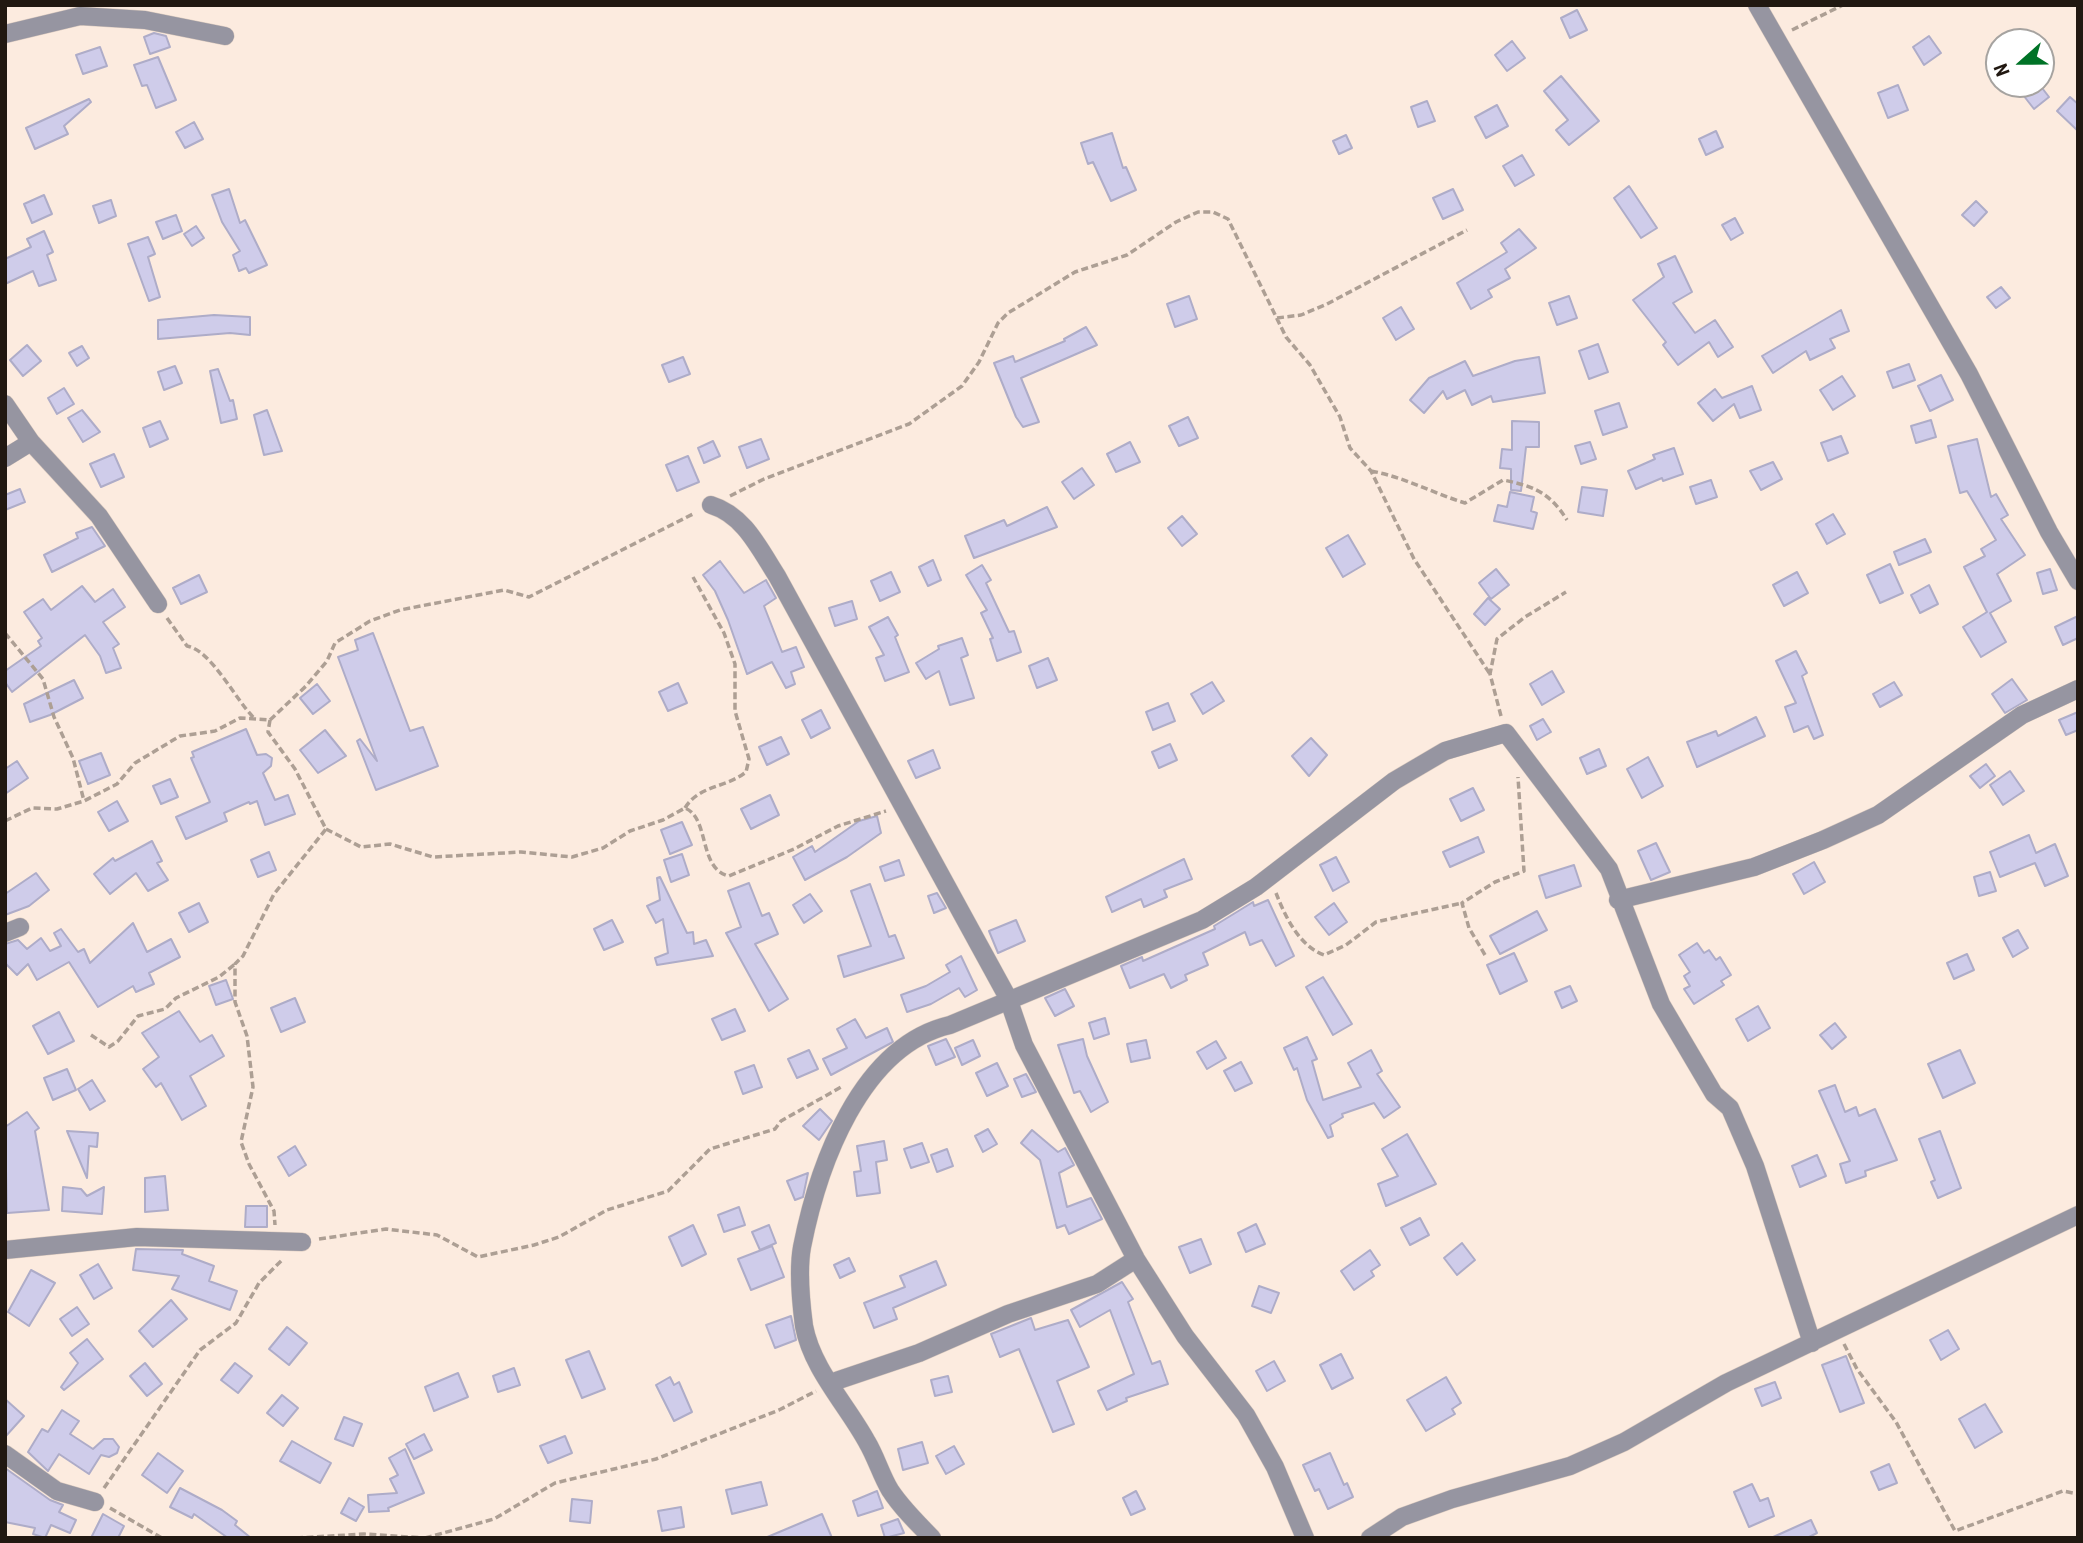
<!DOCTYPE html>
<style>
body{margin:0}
#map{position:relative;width:2083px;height:1543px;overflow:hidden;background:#fcebdf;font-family:"Roboto Condensed",sans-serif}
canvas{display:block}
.frame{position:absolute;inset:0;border:7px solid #211811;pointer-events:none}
.north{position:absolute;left:1985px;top:28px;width:70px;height:70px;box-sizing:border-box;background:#fff;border:2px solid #a6a3a0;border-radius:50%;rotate:249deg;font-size:19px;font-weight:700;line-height:28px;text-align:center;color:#211811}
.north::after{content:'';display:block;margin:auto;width:24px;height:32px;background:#007327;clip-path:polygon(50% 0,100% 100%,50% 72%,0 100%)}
</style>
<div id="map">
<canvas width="2083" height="1543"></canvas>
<div class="frame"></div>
<div class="north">N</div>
</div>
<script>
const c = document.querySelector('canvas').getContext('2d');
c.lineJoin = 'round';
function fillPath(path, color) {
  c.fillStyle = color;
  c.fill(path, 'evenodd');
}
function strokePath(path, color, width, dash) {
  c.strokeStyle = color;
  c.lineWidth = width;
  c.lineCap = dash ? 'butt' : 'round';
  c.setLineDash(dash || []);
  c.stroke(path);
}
const building = new Path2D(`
 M1577 10 1587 30 1570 38 1561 18Z
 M154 33 166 36 170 47 150 54 144 37Z
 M1929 36 1941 53 1924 65 1913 47Z
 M1512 41 1525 58 1507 71 1495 55Z
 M100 47 107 66 83 74 76 55Z
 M158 57 176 100 156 108 147 85 142 86 134 65Z
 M1561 76 1599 121 1569 145 1556 130 1568 120 1544 91Z
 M2029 84H2039L2049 97 2034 109 2020 91Z
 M1898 85 1908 110 1888 118 1878 93Z
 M2070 97 2078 104V131L2057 111Z
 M89 99 91 102 64 126 68 134 35 149 26 128Z
 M1427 101 1435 121 1418 127 1411 107Z
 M1497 105 1508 126 1486 138 1475 117Z
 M194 122 203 139 185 148 176 132Z
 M1716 131 1723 147 1706 155 1699 139Z
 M1112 133 1123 168 1126 167 1136 190 1111 201 1093 162 1088 164 1081 143Z
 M1346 135 1352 148 1339 154 1333 141Z
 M1522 155 1534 175 1515 186 1503 166Z
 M1629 186 1657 228 1641 238 1614 198Z
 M229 189 240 223 245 220 267 265 249 273 246 268 239 271 233 255 240 251 222 222 212 195Z
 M1453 189 1463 210 1443 219 1433 198Z
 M44 195 52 214 32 223 24 204Z
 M111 200 116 216 99 223 93 206Z
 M1976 201 1987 212 1974 226 1962 215Z
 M176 215 182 231 163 239 156 222Z
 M1735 218 1743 233 1731 240 1722 225Z
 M196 226 204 238 192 246 184 234Z
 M1519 229 1536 248 1505 269 1510 278 1488 290 1492 297 1471 309 1457 283 1507 252 1501 243Z
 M44 231 53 252 47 255 56 280 39 286 33 271 5 284V259L31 247 27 239Z
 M148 237 155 254 148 257 160 297 149 301 128 244Z
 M1675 256 1692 292 1673 303 1695 333 1715 320 1733 347 1718 357 1709 342 1678 365 1663 345 1666 342 1633 300 1664 277 1658 264Z
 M2001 287 2010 298 1996 308 1987 297Z
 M1189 296 1197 319 1175 327 1167 304Z
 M1569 296 1577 318 1557 325 1549 303Z
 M1401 307 1414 329 1396 340 1383 318Z
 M1841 310 1849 331 1830 339 1835 348 1810 360 1806 351 1773 373 1762 356Z
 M214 315 250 317V335L230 333 158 339V320Z
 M1086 327 1097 345 1021 378 1039 422 1023 427 1016 417 994 363 1013 356 1015 362 1065 341 1064 339Z
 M1598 344 1608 372 1589 379 1579 351Z
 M27 345 41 361 23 376 10 360Z
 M82 346 89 358 77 366 69 353Z
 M683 357 690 374 669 382 662 365Z
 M1539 357 1545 393 1493 402 1491 396 1472 405 1465 390 1447 399 1443 391 1424 413 1410 400 1429 378 1465 361 1473 376 1515 361Z
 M1909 364 1915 380 1893 388 1887 372Z
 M175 366 182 383 164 390 158 372Z
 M218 369 230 401 233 400 237 419 221 423 210 371Z
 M1941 375 1953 400 1930 411 1918 386Z
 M1842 376 1855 396 1833 410 1820 390Z
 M1752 386 1761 410 1740 418 1734 404 1713 421 1698 403 1715 389 1722 398Z
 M64 388 74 404 57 414 48 398Z
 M1619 403 1627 427 1603 435 1595 411Z
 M82 410 100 432 83 442 68 418Z
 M267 410 282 451 264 455 254 415Z
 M1188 417 1198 438 1179 446 1169 426Z
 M1931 420 1936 437 1916 443 1911 426Z
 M160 421 168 439 150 447 143 428Z
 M1512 421 1539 422V447H1526L1521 491 1511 490V469L1500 468 1502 449 1512 450Z
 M1841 436 1848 453 1828 461 1821 443Z
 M761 439 769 459 747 468 739 447Z
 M1977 439 1991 497 1996 494 2008 515 2001 519 2025 555 1997 574 2011 601 1990 613 2006 642 1981 657 1963 627 1987 612 1964 567 1985 556 1981 549 1996 540 1967 491 1960 493 1948 446Z
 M713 441 720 456 704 463 698 448Z
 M1130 442 1140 462 1116 472 1107 454Z
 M1590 442 1596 459 1581 464 1575 446Z
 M1674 448 1683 474 1663 481 1662 478 1636 489 1628 471 1655 459 1653 455Z
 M114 454 124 477 101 487 90 464Z
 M688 456 699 482 677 491 666 465Z
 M1773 462 1782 479 1761 490 1750 471Z
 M1082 468 1094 485 1074 499 1062 482Z
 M1711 480 1717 497 1696 504 1690 487Z
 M1582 487 1607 490 1603 516 1578 512Z
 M20 489 25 502 5 510V495Z
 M1510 492 1534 497 1531 511 1537 513 1533 529 1494 521 1498 505 1507 507Z
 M1047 507 1057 527 974 558 965 536 1004 520 1007 526Z
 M1833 514 1845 534 1827 544 1816 524Z
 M1182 516 1197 534 1182 546 1168 528Z
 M92 527 105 546 52 572 44 555 78 538 76 533Z
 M1348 535 1365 564 1343 577 1326 548Z
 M1925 539 1931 552 1899 565 1894 552Z
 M933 560 941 580 928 586 919 567Z
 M720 561 744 593 766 580 767 582 776 598 764 606 782 652 796 647 804 667 791 672 795 684 786 688 772 662 747 674 728 620 715 591 703 575Z
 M1890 564 1903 593 1880 603 1867 575Z
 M982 565 991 580 986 583 1009 632 1014 631 1021 652 997 661 990 639 993 638 981 613 987 610 966 575Z
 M1496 569 1509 585 1491 599 1479 583Z
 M2050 569 2057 590 2043 594 2037 573Z
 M891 572 900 592 880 601 871 581Z
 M1797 572 1808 593 1784 606 1773 585Z
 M199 575 207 592 181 604 173 588Z
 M1929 585 1938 604 1920 613 1911 595Z
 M82 586 95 602 113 589 125 607 103 622 119 644 113 648 121 668 106 673 100 656 85 635 12 692 5 682V671L41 646 38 641 42 638 24 612 43 599 51 610Z
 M1488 598 1500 609 1485 625 1474 614Z
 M852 601 857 619 835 626 829 608Z
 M2078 616V638L2063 645 2055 627Z
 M888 617 898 635 895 637 909 672 885 681 876 658 884 655 869 627Z
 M373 633 410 731 423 727 438 766 376 790 357 741 360 739 377 761 338 657 358 650 355 640Z
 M962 638 968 655 961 658 974 698 950 705 939 671 926 679 916 663 939 649 938 646Z
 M1796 651 1807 673 1802 676 1823 735 1814 739 1808 726 1794 732 1785 707 1796 703 1776 661Z
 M1048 658 1057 680 1037 688 1029 666Z
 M1552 671 1564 692 1542 705 1530 684Z
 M2012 679 2027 700 2005 713 1992 694Z
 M74 680 83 698 50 715 30 722 24 704Z
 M1212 682 1224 701 1203 714 1191 694Z
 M1894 682 1902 695 1880 707 1873 694Z
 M678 683 687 703 668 711 659 692Z
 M317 684 330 701 313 714 300 698Z
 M1168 703 1175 721 1153 730 1146 712Z
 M821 710 830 728 811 738 802 720Z
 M2078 712V730L2066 735 2059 720Z
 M1756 717 1765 736 1697 767 1687 742 1716 731 1718 736Z
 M1543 719 1551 732 1537 740 1530 726Z
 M246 729 257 755 266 754 272 758 271 766 263 773 275 800 288 795 295 814 265 825 257 801 250 804 249 802 224 813 227 821 186 839 176 817 210 802 191 758 194 757 192 752Z
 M325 730 346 756 318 773 300 750Z
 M781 737 789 754 767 765 759 747Z
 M1311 738 1327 755 1309 776 1292 756Z
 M1170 744 1177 760 1159 768 1152 752Z
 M1599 749 1606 766 1587 774 1580 758Z
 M933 750 940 768 916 778 908 761Z
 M101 753 110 775 88 784 79 761Z
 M1648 757 1663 786 1642 798 1627 769Z
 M17 761 28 778 5 794V769Z
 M1986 764 1995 776 1980 788 1970 776Z
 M2010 771 2024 791 2003 805 1990 785Z
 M170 779 178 797 161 804 153 786Z
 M1473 788 1484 810 1461 821 1450 799Z
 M770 795 779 815 751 829 741 809Z
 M117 801 128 821 109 831 98 812Z
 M877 816 881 833 847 857 805 880 793 857 812 846 815 852 859 821Z
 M682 822 692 845 670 854 661 830Z
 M2029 835 2036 853 2055 844 2068 876 2045 886 2035 863 2000 877 1990 852Z
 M1478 837 1484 852 1450 867 1443 852Z
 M152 841 162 861 157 863 168 880 148 891 136 873 110 894 94 874 113 858 115 861Z
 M1656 843 1670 872 1651 880 1638 851Z
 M269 852 276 870 258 877 251 860Z
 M682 854 689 875 671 882 664 860Z
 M1336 857 1349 882 1333 891 1320 865Z
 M1184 859 1192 879 1164 890 1167 897 1144 907 1141 899 1112 912 1106 897Z
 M899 860 904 875 885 881 880 867Z
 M1814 862 1825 882 1804 894 1793 874Z
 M1574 865 1581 886 1546 898 1539 876Z
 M1990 872 1996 891 1979 896 1974 877Z
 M36 873 49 890 29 906 5 915V894Z
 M660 877 687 933 693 932 694 944 706 940 713 956 657 965 655 958 668 953 663 919 656 923 647 906 660 900 657 878Z
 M749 883 762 916 769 913 778 934 755 944 788 999 769 1011 726 933 741 927 728 891Z
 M870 884 889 937 895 935 904 958 844 977 838 956 871 946 851 891Z
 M937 893 946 908 934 913 928 896Z
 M810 894 822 911 804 923 793 905Z
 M1268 900 1294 956 1276 966 1262 940 1250 945 1245 932 1203 953 1208 965 1185 975 1187 980 1171 988 1164 974 1130 988 1121 966 1142 957 1143 961 1215 929 1214 926 1253 902 1254 906Z
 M199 903 208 922 189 932 179 913Z
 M1334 903 1347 922 1329 935 1315 917Z
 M1537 911 1547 930 1500 954 1490 936Z
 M612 920 623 942 604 950 594 929Z
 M1016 920 1025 941 998 953 989 931Z
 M133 923 147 952 171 939 180 957 149 973 154 984 136 992 133 986 98 1007 69 962 37 980 28 964 17 975 5 963V944L18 940 27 949 41 938 50 951 61 946 54 933 61 929 78 952 84 949 90 963Z
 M2018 930 2028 948 2013 957 2003 938Z
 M1697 943 1704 953 1709 950 1716 960 1720 957 1731 975 1721 981 1724 985 1694 1004 1684 989 1690 986 1684 976 1690 972 1679 955Z
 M1514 953 1527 981 1500 994 1487 965Z
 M1967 954 1974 970 1954 979 1947 963Z
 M961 956 977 990 965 997 959 988 931 1004 907 1012 901 995 926 986 950 972 946 965Z
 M1323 977 1352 1024 1333 1035 1306 987Z
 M226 980 233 999 216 1005 209 986Z
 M1570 986 1577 1001 1562 1008 1555 992Z
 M1065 989 1074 1006 1055 1016 1045 998Z
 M295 998 305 1022 281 1032 271 1008Z
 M1758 1006 1770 1028 1748 1041 1736 1019Z
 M735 1009 745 1031 722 1040 712 1019Z
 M179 1011 200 1042 212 1035 224 1056 190 1076 206 1106 182 1120 161 1083 156 1087 143 1069 159 1057 142 1033Z
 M59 1012 74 1041 48 1054 33 1026Z
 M1105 1018 1109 1034 1094 1039 1089 1023Z
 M855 1019 866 1038 887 1028 893 1042 831 1075 823 1059 847 1048 837 1029Z
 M1835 1023 1846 1037 1832 1049 1820 1035Z
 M1307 1037 1317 1059 1312 1061 1323 1100 1361 1087 1348 1063 1371 1050 1382 1071 1377 1074 1400 1107 1384 1118 1374 1103 1342 1114 1343 1117 1330 1125 1333 1136 1328 1138 1307 1100 1297 1068 1294 1070 1284 1048Z
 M946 1039 955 1057 936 1065 928 1046Z
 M1083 1039 1087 1056 1108 1102 1091 1112 1080 1091 1074 1093 1058 1045Z
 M973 1040 980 1056 962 1065 955 1048Z
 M1146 1040 1150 1058 1131 1062 1127 1044Z
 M1216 1041 1226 1058 1207 1069 1197 1052Z
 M809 1050 818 1069 797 1078 788 1059Z
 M1960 1050 1975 1083 1943 1098 1928 1064Z
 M1241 1062 1252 1083 1235 1091 1224 1071Z
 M997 1063 1008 1086 987 1096 976 1073Z
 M754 1065 762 1087 743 1094 735 1072Z
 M67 1069 76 1090 53 1100 44 1078Z
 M1026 1074 1036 1092 1022 1097 1014 1079Z
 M92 1080 105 1101 90 1110 78 1089Z
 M1835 1085 1845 1112 1856 1107 1859 1116 1875 1109 1897 1160 1865 1171 1866 1176 1846 1183 1840 1164 1850 1161 1819 1091Z
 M820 1109 832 1121 819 1140 803 1126Z
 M27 1112 39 1128 35 1131 49 1210 7 1213 5 1127Z
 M988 1129 997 1144 983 1152 975 1136Z
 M1032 1130 1058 1152 1065 1148 1074 1165 1059 1173 1067 1207 1091 1198 1102 1219 1069 1234 1065 1225 1057 1228 1040 1160 1021 1143Z
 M67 1131 98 1133 97 1147 89 1146 87 1178Z
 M1940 1131 1961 1188 1938 1198 1931 1182 1935 1180 1919 1139Z
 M1407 1134 1436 1184 1386 1206 1378 1184 1398 1176 1382 1149Z
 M884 1141 887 1160 876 1162 880 1193 857 1196 854 1172 861 1171 857 1146Z
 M922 1143 929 1162 911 1168 904 1149Z
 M295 1146 306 1165 289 1176 278 1157Z
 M947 1149 953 1166 937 1172 931 1155Z
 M1817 1155 1826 1176 1800 1187 1792 1166Z
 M808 1173 803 1197 795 1200 787 1181Z
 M165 1176 168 1210 145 1212V1178Z
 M63 1187 81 1189 87 1196 104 1187 102 1214 62 1211Z
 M246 1206H267V1227H245Z
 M739 1207 745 1225 724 1232 718 1215Z
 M1420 1218 1429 1235 1410 1245 1401 1228Z
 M1256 1224 1265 1244 1246 1252 1238 1233Z
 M693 1225 706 1254 682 1266 669 1237Z
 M769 1225 776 1243 760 1250 752 1232Z
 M1201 1239 1211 1264 1190 1273 1179 1247Z
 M1462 1243 1475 1260 1457 1275 1444 1258Z
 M772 1246 784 1277 751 1290 738 1259Z
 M136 1249 183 1250 182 1254 214 1266 209 1281 237 1291 230 1310 172 1289 179 1276 133 1270Z
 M1370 1250 1380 1265 1371 1271 1374 1276 1354 1290 1341 1271Z
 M849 1258 855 1271 840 1278 834 1265Z
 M936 1261 946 1285 893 1308 897 1319 874 1328 864 1303 905 1287 900 1276Z
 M98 1264 112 1288 94 1299 80 1275Z
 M31 1270 55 1283 29 1326 8 1312Z
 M1122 1282 1133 1299 1128 1302 1152 1364 1160 1361 1168 1384 1126 1398 1127 1401 1107 1410 1098 1391 1134 1374 1110 1310 1080 1327 1071 1310Z
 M1259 1286 1279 1293 1271 1313 1252 1306Z
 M171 1300 187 1319 153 1347 139 1331Z
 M77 1307 89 1324 72 1336 60 1319Z
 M791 1316 796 1340 775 1348 766 1325Z
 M1031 1318 1035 1330 1068 1320 1089 1367 1057 1381 1074 1424 1053 1432 1019 1349 1000 1357 991 1334Z
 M287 1327 307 1343 289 1365 269 1349Z
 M1948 1330 1959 1349 1941 1360 1930 1340Z
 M87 1339 103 1359 64 1390 61 1387 78 1363 70 1353Z
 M589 1351 605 1389 582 1398 566 1360Z
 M1341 1354 1353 1378 1332 1389 1320 1365Z
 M1846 1356 1864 1403 1840 1412 1822 1365Z
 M1274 1361 1285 1381 1267 1391 1256 1371Z
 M145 1363 162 1384 147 1396 130 1376Z
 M235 1363 252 1376 238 1393 221 1380Z
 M514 1368 520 1385 498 1392 493 1376Z
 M458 1373 468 1397 434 1411 425 1387Z
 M948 1376 952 1392 935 1396 931 1380Z
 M670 1377 674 1385 679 1382 692 1412 674 1421 656 1385Z
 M1446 1377 1461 1403 1452 1409 1455 1414 1426 1431 1407 1400Z
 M1775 1382 1781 1398 1762 1406 1755 1389Z
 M282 1395 298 1408 283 1426 267 1413Z
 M5 1399 24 1416 5 1437Z
 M1985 1404 2002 1432 1975 1448 1959 1419Z
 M62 1410 79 1421 70 1434 93 1449 104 1439H113L119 1447 117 1453 109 1457 101 1455 89 1474 59 1454 48 1471 28 1452 42 1429 48 1432Z
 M344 1417 362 1424 353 1446 335 1439Z
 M424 1434 432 1450 414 1459 406 1444Z
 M565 1436 572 1453 548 1463 540 1446Z
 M292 1441 331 1463 320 1483 280 1461Z
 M922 1442 928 1463 903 1470 898 1449Z
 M954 1446 964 1464 946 1474 936 1456Z
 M405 1449 424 1493 388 1508 389 1511 369 1512 368 1495 397 1493 390 1479 398 1475 389 1458Z
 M158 1453 183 1471 167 1493 142 1475Z
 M1330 1453 1344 1485 1347 1483 1353 1497 1328 1509 1319 1489 1315 1491 1303 1465Z
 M1889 1464 1897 1483 1879 1490 1871 1472Z
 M5 1468 50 1500 63 1505 59 1512 76 1520 70 1533 51 1525 45 1538 33 1534 35 1528 5 1522Z
 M761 1482 767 1505 732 1514 726 1490Z
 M1752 1484 1760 1501 1768 1498 1774 1516 1749 1527 1734 1492Z
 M180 1488 222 1510 237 1521 235 1525 251 1538H228L194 1514 192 1518 170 1507Z
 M877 1491 883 1508 858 1516 853 1501Z
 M1136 1491 1145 1509 1131 1515 1123 1498Z
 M349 1498 364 1507 356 1521 341 1513Z
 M572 1499 592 1501 590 1523 570 1521Z
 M681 1507 684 1527 662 1531 658 1511Z
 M103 1514 124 1526 118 1538H91Z
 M822 1514 832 1538H765Z
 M898 1519 904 1533 885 1538 881 1525Z
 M1811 1520 1817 1533 1807 1538H1771Z`);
fillPath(building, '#cfccea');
strokePath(building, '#aeacc8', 2);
const minor = new Path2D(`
 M1757 5 1969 374 2049 532 2078 581
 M5 34 80 16 145 20 225 36
 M5 404 31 442 99 516 158 604
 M5 458 31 442
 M711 505C744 515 759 548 777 576L1008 998 1024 1045 1136 1259 1185 1336 1246 1415 1275 1467 1305 1538
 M1618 900 1754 867 1823 840 1878 815 2022 715 2078 689
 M5 933 20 927
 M5 1250 137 1237 302 1242
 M830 1383 919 1353 1008 1314 1097 1284 1136 1259
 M5 1454 57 1491 95 1502
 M932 1538C917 1523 901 1507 890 1490 881 1475 876 1457 867 1442 847 1405 812 1369 804 1326 801 1303 798 1269 802 1247 818 1166 860 1046 950 1025L1202 920 1256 887 1394 781 1445 751 1506 733 1609 869 1661 1004 1714 1094 1730 1108 1755 1166 1812 1343
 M1370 1538 1402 1517 1452 1499 1570 1466 1624 1442 1726 1383 2078 1215`);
strokePath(minor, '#d9c9be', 19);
strokePath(new Path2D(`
 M1792 30 1843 5
 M1277 318 1301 315 1327 304 1467 230
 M1371 471C1404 477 1433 493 1465 503L1503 480C1534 486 1550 493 1567 520
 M730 496 764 479 909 424 962 386 979 362 998 323 1008 313 1075 272 1127 255 1176 222 1198 212H1213L1228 219 1286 337 1310 365 1340 417 1350 448 1371 471 1414 559 1490 674
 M167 618 187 646C211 650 235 699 254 718
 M5 633 43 679 54 717 73 758 84 801
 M1501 716 1490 674 1497 639 1525 617 1566 592
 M270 720 268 732 295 769 326 829 274 894 243 956 235 964V1002L247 1036 253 1087 241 1142 249 1164 274 1211 275 1225
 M685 808C699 785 726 788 746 772L749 759 735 711V664L724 633 693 577
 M5 821 32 808 57 809 84 801 117 784 135 763 180 736 215 731 240 718 270 720 306 686 327 661 335 643 370 621 400 610 504 590 529 597 695 513
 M326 829 361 847 390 844 433 857 521 852 572 857 603 848 630 831 663 820 685 808C710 818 698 869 729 876L794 849 838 826 886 811
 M1276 893C1285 916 1299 946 1324 955L1346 945 1376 922 1462 903
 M1485 955 1469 928 1462 903 1495 882 1524 871 1518 777
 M91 1035 109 1047 118 1041 138 1016 165 1009 176 998 219 977 235 964
 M319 1239 386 1229 437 1235 478 1257 534 1245 559 1237 607 1210 668 1191 710 1149 775 1129 781 1121 843 1086
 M1844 1344 1857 1369 1896 1422 1955 1531 2063 1491 2078 1494
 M104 1488 200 1350 236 1323 259 1283 283 1259
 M110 1508 162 1538
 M296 1538 364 1534 425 1538
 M425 1538 494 1519 555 1483 656 1459 779 1410 816 1391`), '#ad9f94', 3.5, [7, 3.5]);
strokePath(minor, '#9695a1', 18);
</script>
